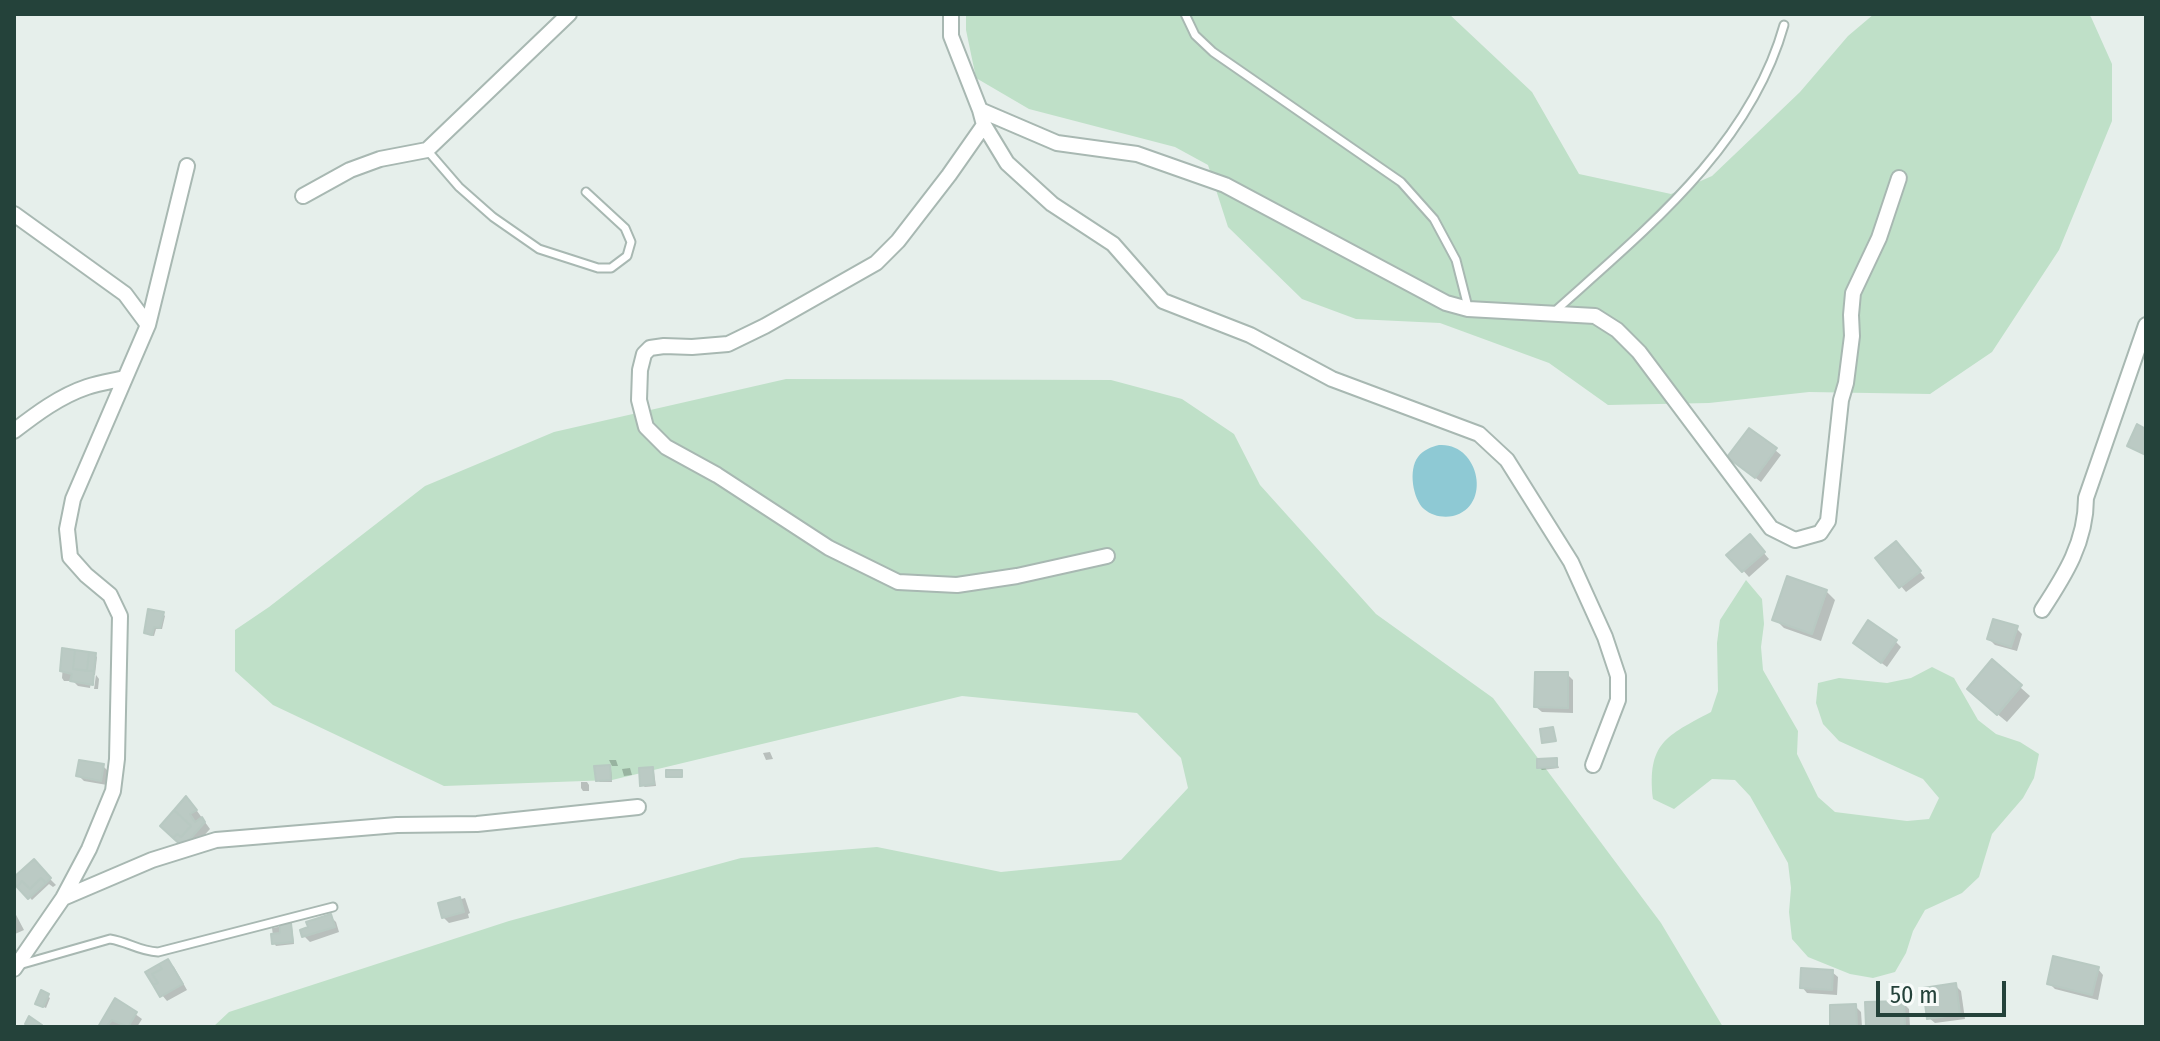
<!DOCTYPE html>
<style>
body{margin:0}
#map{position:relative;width:2160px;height:1041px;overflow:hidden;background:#e6efeb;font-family:"Fira Sans Condensed",sans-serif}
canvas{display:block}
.frame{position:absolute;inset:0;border:16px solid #24423a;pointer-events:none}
.scale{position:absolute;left:1876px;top:981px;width:130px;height:36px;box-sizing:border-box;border:4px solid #24423a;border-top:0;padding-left:10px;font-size:24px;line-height:28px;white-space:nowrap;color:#24423a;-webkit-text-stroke:6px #f7fbf9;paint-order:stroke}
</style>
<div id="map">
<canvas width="2160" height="1041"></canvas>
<div class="frame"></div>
<div class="scale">50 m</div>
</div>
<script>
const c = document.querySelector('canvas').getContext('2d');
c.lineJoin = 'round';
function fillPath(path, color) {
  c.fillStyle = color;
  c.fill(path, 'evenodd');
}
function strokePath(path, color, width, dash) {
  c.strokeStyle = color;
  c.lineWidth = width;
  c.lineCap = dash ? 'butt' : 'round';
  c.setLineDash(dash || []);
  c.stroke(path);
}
fillPath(new Path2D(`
 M966 14H1449L1532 92 1579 174 1671 194 1712 176 1800 92 1848 36 1874 14H2088L2091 17 2112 64V121L2059 250 1992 352 1930 394 1809 392 1709 403 1608 405 1549 363 1440 323 1356 319 1302 299 1228 227 1208 165 1175 147 1029 109 976 78 966 30Z
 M786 379 1111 380 1182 399 1234 434 1260 485 1376 614 1493 698 1661 923 1723 1027H213L229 1012 509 921 741 858 877 847 1001 872 1121 860 1188 788 1181 758 1137 713 962 696 612 780 444 786 273 705 235 671V630L269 607 425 486 554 432Z
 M1746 580 1762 599 1764 624 1761 647 1763 670 1798 731 1797 754 1818 797 1835 812 1907 821 1929 819 1939 798 1923 779 1839 741 1823 724 1816 703 1818 683 1839 678 1887 683 1911 678 1932 667 1954 678 1978 720 1996 734 2020 742 2039 754 2034 778 2023 798 1992 834 1979 877 1962 893 1925 910 1913 931 1906 953 1895 972 1873 978 1850 974 1808 957 1792 939 1789 912 1791 888 1788 863 1750 796 1735 780 1712 779 1674 809 1653 799C1647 743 1666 736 1711 712L1718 691 1717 643 1720 620Z`), '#bfe0c8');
fillPath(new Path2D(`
 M1439 445C1479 442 1493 506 1453 516 1443 518 1432 516 1424 509 1413 499 1408 470 1418 457 1423 450 1431 447 1439 445Z`), '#8ec9d4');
fillPath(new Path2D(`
 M1775 450 1781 455 1761 482 1736 463Z
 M1750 537 1769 559 1749 577 1729 555Z
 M1902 549 1925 578 1906 592 1878 559Z
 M1826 591 1835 600 1821 641 1784 628 1775 619Z
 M163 614 165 616 162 629H156L154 636 148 635 146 632Z
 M2016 628 2022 634 2017 651 1995 645 1989 639Z
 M1896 642 1901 647 1887 667 1855 643Z
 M64 651 95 655 97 657 95 675H92L90 688 78 686 73 681H64L62 678Z
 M1992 662 2030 696 2007 722 1978 698Z
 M1567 674 1573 680V713L1542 712 1536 707Z
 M96 675 99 679 98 689H94Z
 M770 752 773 759 766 760 763 753Z
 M609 760H616L618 766H612Z
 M1556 760 1559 768 1542 770 1539 767Z
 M103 766 109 772 107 785 84 781 78 775Z
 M609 767 611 769 612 782H600L597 780Z
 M630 768 632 775 624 776 622 769Z
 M652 769 654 772 656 786 645 787 642 785Z
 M581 782H587L589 785V791H583L581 788Z
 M192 804 210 829 190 851 163 826Z
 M33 862 56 885 53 887 49 884 32 900 14 880Z
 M465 898 470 913 468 914 469 918 449 923 443 917 440 905Z
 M14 911 24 930 15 934 14 933Z
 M330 916 336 922 339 932 310 942 304 936Z
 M290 925 292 927 294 944 276 946 274 943 272 928Z
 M168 961 174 967 187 990 167 1001 162 995Z
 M2098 969 2103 975 2098 1000 2055 989 2049 983Z
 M1832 972 1838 977 1837 995 1807 993 1802 987Z
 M1955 985 1961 991 1965 1019 1935 1023 1929 1018Z
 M42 993 50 998 46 1008 39 1005Z
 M116 1000 142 1019 137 1027H99Z
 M1903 1003 1909 1009 1910 1027 1868 1026Z
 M1855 1006 1861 1012 1862 1027H1832Z`), '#0003');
const building = new Path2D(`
 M2137 424 2146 429 2144 439 2146 440V455L2127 446Z
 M1749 428 1777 448 1755 478 1727 457Z
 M1750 534 1765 552 1742 572 1726 555Z
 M1896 541 1921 571 1899 588 1875 558Z
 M1787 576 1827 590 1812 634 1772 620Z
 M148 609 164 612 160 628 154 627 152 635 144 633Z
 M1993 619 2018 626 2011 647 1987 639Z
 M1868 620 1897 640 1881 663 1853 643Z
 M62 648 75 650 73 669 94 671 93 685 70 681 72 674 60 671Z
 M75 650 89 652 87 671 73 669Z
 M89 652 96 653 94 671H87Z
 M1992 659 2022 685 1997 715 1967 689Z
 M1535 672H1568V708L1534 707Z
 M1553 727 1556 741 1542 743 1540 729Z
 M1557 758V767L1537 768V759Z
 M79 760 104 764 101 781 76 776Z
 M610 765 611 780 596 781 594 766Z
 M653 767 654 784 640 786 639 768Z
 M666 770H682V777H666Z
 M186 796 197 810 190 814 195 822 202 817 205 822 183 847 173 838 177 834 181 837 191 826 174 810Z
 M174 810 191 826 181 837 177 834 173 838 160 826Z
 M34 859 51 878 46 883 41 878 30 889 22 881 17 887 14 883V877Z
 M41 878 46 883 28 899 17 887 22 881 30 889Z
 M460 897 464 912 442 918 438 903Z
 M331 914 335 927 302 937 300 930 308 927 306 922Z
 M291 923 293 942 272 944 271 934 280 933V925Z
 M2053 956 2099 967 2092 995 2047 984Z
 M168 959 183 984 160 997 153 985 158 983 152 974 162 969 159 964Z
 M159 964 162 969 152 974 158 983 153 985 145 972Z
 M1801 968 1833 970 1832 990 1800 988Z
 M1956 983 1960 1014 1927 1019 1923 988Z
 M41 990 49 994 43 1007 35 1004Z
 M115 998 137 1012 128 1027 112 1020 106 1027H98Z
 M1904 1001 1905 1026 1866 1027 1865 1002Z
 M1856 1004 1857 1027H1830V1005Z
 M29 1016 42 1025 41 1027H30L25 1024Z`);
fillPath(building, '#bbcac4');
strokePath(building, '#b8c9c2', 2);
const service = new Path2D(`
 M1185 14 1195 35 1213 52 1401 182 1434 219 1456 260 1468 307
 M427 150 459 187 493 217 539 249 598 268H611L627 256 631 242 625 228 586 192
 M1554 312C1644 231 1750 147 1784 25
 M19 965 110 939C129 942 138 951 158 952L333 907`);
const minor = new Path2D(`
 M951 14V36L980 110 984 125 1007 163 1052 204 1113 244 1163 301 1250 335 1332 379 1479 434 1507 460 1571 562 1605 637 1618 676V700L1593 765
 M980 110 1057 143 1137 154 1225 185 1446 303 1468 309 1595 316 1617 330 1639 352 1771 528 1795 540 1820 533 1828 521 1841 400 1846 383 1852 336 1851 315 1853 293 1879 238 1899 178
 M984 125 949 175 898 241 876 263 765 326 728 344 692 347 664 346 650 348 644 354 640 370 639 400 646 427 666 447 717 475 829 548 898 582 957 585 1017 576 1107 556
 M303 196 350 170 380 159 427 150 569 14
 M14 214 125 294 148 325
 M14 431C36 414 60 396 87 387 99 383 112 381 125 378
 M2042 610C2065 575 2086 542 2086 498L2146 325
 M63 898 152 860 216 840 397 825 477 824 638 807
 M14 969 63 898 89 849 113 791 117 759 120 616 110 595 86 575 70 557 67 529 73 499 148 325 187 166`);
strokePath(service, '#a8b8b2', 11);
strokePath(minor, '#a8b8b2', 18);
strokePath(service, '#fff', 7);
strokePath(minor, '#fff', 14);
</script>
